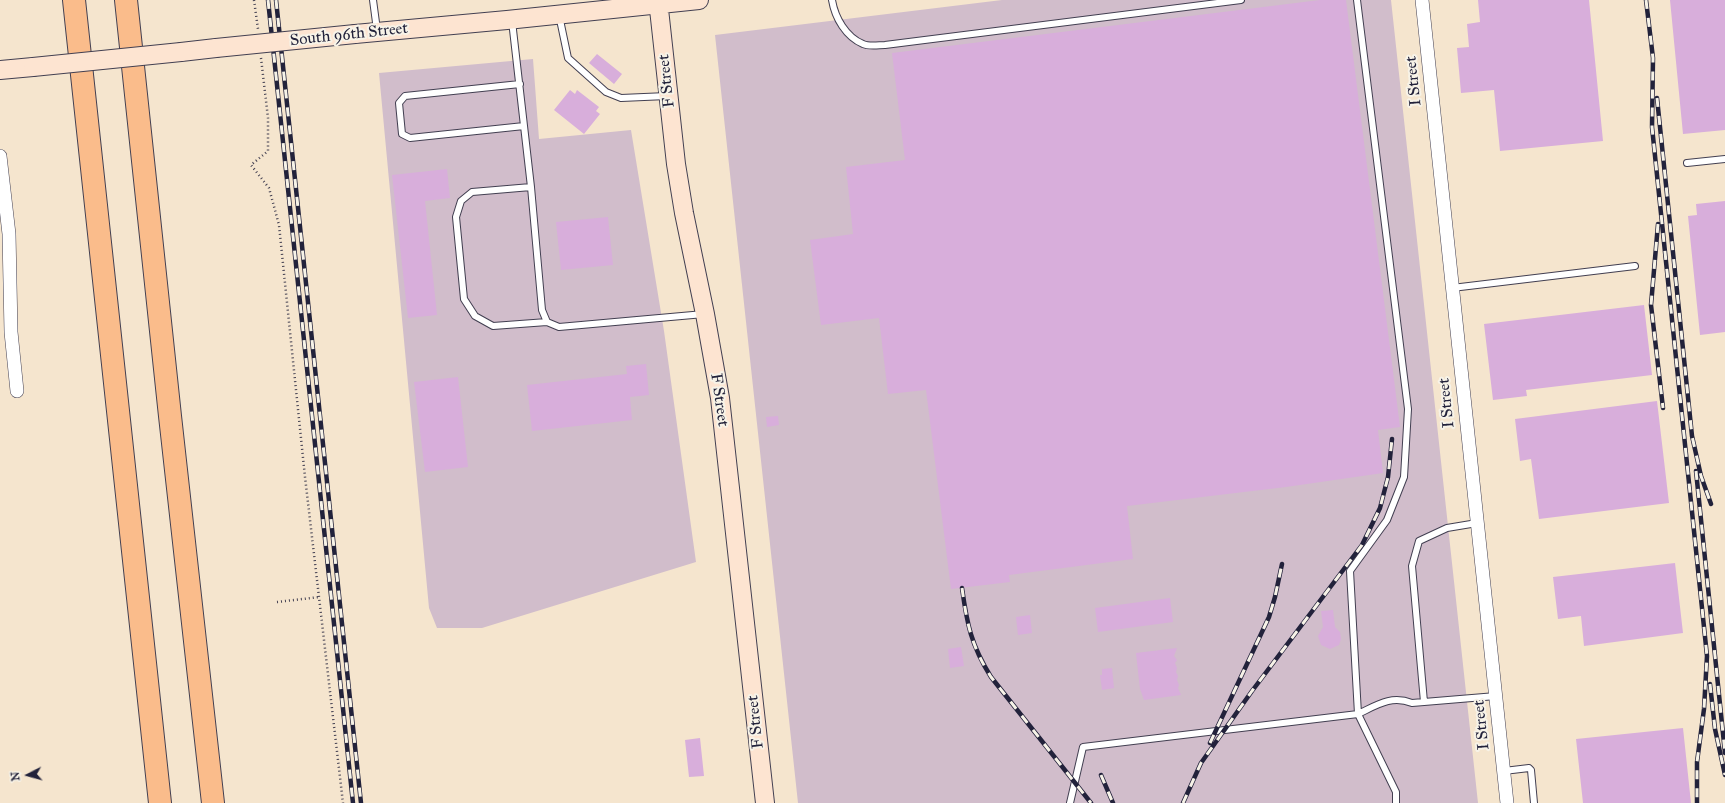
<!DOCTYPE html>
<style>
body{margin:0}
#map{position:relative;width:1725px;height:803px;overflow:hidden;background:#f5e5ce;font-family:"IM FELL Great Primer",serif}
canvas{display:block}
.north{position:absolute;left:8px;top:755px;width:40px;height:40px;-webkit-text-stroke:3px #f7f3e8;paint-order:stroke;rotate:264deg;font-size:11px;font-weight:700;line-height:16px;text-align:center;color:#22223b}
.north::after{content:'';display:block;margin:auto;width:14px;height:18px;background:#22223b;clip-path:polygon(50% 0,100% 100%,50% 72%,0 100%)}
</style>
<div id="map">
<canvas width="1725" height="803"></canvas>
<div class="north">N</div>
</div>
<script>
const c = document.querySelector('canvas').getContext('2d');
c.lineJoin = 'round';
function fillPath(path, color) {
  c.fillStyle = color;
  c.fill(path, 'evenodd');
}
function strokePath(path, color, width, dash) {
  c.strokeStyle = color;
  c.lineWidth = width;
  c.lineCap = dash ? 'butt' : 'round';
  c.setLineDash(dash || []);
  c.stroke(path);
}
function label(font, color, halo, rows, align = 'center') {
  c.font = font + ' "IM FELL Great Primer",serif';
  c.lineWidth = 4;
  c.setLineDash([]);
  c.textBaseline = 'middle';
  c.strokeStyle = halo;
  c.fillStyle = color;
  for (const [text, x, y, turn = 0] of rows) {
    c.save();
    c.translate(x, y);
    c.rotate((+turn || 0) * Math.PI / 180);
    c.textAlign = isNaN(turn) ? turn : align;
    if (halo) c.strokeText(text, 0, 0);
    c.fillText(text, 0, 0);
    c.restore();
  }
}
fillPath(new Path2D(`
 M1002 0H1391L1478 803H798L715 35Z
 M533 59 539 139 631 130 664 331 696 562 482 628H437L429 608 379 73Z`), '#d1bdcb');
fillPath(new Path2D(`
 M1320 0H1346L1400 427 1378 430 1383 473 1286 487 1127 506 1133 559 1009 575 1010 582 951 589 926 390 888 394 879 318 821 325 810 240 853 234 846 167 905 160 892 53Z
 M1478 0H1589L1603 141 1500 151 1494 90 1461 93 1457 48 1469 47 1467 24 1480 22Z
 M1670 0H1725V130L1683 134Z
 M597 54 622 74 614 84 589 63Z
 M570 90 575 94 577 90 599 107 596 111 600 114 584 134 554 110Z
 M447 169 450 198 425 201 437 315 408 318 392 175Z
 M1725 201V332L1700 335 1688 216 1697 215 1696 204Z
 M608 217 613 265 561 270 556 222Z
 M1644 305 1652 375 1526 390 1527 396 1493 400 1484 324Z
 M646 364 649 395 630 397 632 420 532 431 527 385 627 374 626 366Z
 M458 377 468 467 425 472 414 382Z
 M1657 401 1669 503 1539 519 1531 459 1520 461 1515 419Z
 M778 416 779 425 767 427 766 417Z
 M1675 563 1683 633 1584 646 1581 616 1558 619 1553 577Z
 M1170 598 1173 622 1098 632 1095 608Z
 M1333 610 1335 627 1340 632 1341 639 1339 645 1330 649 1321 645 1318 636 1323 627 1321 611Z
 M1030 615 1032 633 1018 635 1016 617Z
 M961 647 964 666 950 668 948 649Z
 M1177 648 1174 656 1177 660 1175 663 1177 668 1176 672 1178 676 1177 680 1179 685 1178 688 1181 695 1144 700 1140 689 1136 653Z
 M1112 668 1114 688 1102 690 1100 675H1102V669Z
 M1683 728 1691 803H1583L1576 739Z
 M700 738 704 776 689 777 685 740Z`), '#d8aedb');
const lane = new Path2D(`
 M373 0 377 30
 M832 0C835 18 846 37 863 44 869 47 879 45 885 45L1241 0
 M1357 0 1408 409 1404 477 1387 520 1350 571 1358 714 1396 792V803
 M559 15 568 58 606 92 621 98 667 96
 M512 21 531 187 542 310 547 322 559 327 704 314
 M520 84 405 96 399 103 402 134 410 138 524 126
 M1687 163 1725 159
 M531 187 472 192 461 201 456 217 464 299 475 316 493 326 547 322
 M1452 288 1635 266
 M1424 702 1412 566 1419 541 1447 528 1477 523
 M1504 771 1529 768 1531 770 1534 803
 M1070 803 1083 747 1358 714C1377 705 1391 695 1412 703L1496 696`);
const street = new Path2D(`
 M1422 0 1507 803
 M0 156 9 234 11 332 17 391`);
const secondary = new Path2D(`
 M658 0 676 164 684 213 705 314 720 398 765 803
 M355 34 507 20 699 0
 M181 52 216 48
 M0 70 33 67`);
const highway = new Path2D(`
 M74 0 160 803
 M126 0 170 416 213 803`);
strokePath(lane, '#423f51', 8);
strokePath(street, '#423f51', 14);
strokePath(secondary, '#423f51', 20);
strokePath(highway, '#423f51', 24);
strokePath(new Path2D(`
 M254 0 258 29
 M261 58 268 118V151L251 165 269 188 279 225 305 477 343 803
 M277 602 320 597`), '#423f51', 2.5, [1, 3]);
strokePath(lane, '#fff', 6);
strokePath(street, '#fff', 13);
strokePath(secondary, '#fde4d1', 18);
strokePath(highway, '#fabc8b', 22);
const rail = new Path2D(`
 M268 0 353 803
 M276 0 361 803
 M1646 0 1653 58 1652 127 1707 656 1704 709 1697 762V803
 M1657 98 1692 436 1701 476 1711 504
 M1658 224 1651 305 1663 408
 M1696 471 1725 753
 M962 588C967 624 971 645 991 677L1091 803
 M1710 684 1715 729 1725 775
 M1210 743 1269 617 1275 597 1282 564
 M1101 775 1113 803
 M1183 803 1201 763 1252 691 1362 545 1380 508 1388 477 1392 439`);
strokePath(rail, '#22223b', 4.5);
strokePath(rail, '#f7f3e8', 3, [9]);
const secondaryBridge = new Path2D(`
 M216 48 355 34
 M33 67 181 52`);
strokePath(secondaryBridge, '#423f51', 20, []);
strokePath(secondaryBridge, '#fde4d1', 18);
label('16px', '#22223b', '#f7f3e8', [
 ["South 96th Street",349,35,-6],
 ["F Street",667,81,-96],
 ["I Street",1414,81,-96],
 ["F Street",719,400,82],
 ["I Street",1447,403,-96],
 ["F Street",756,722,-96],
 ["I Street",1482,725,-96]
]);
</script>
